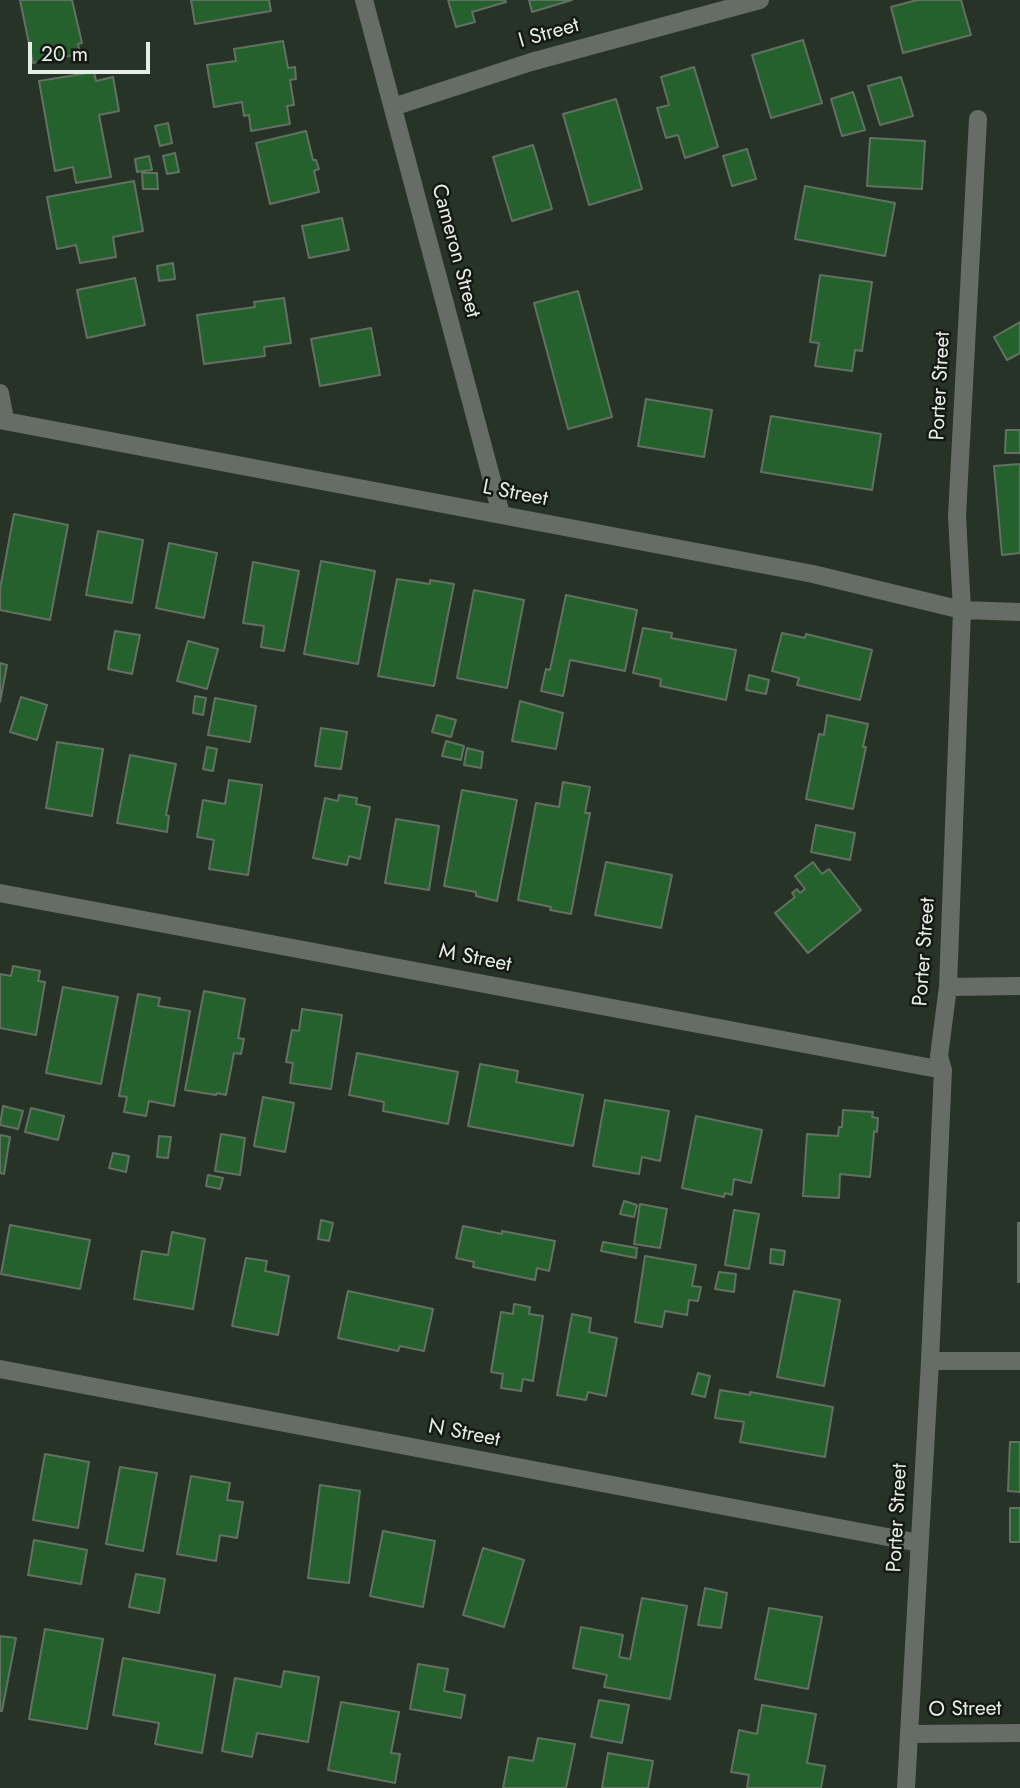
<!DOCTYPE html>
<style>
body{margin:0}
#map{position:relative;width:1020px;height:1788px;overflow:hidden;background:#283328;font-family:Jost,sans-serif}
canvas{display:block}
.scale{position:absolute;left:28px;top:42px;width:122px;height:32px;box-sizing:border-box;border:4px solid #e5ede6;border-top:0;padding-left:9px;font-size:21px;line-height:24px;white-space:nowrap;color:#e5ede6;-webkit-text-stroke:5px #141914;paint-order:stroke}
</style>
<div id="map">
<canvas width="1020" height="1788"></canvas>
<div class="scale">20 m</div>
</div>
<script>
const c = document.querySelector('canvas').getContext('2d');
c.lineJoin = 'round';
function fillPath(path, color) {
  c.fillStyle = color;
  c.fill(path, 'evenodd');
}
function strokePath(path, color, width, dash) {
  c.strokeStyle = color;
  c.lineWidth = width;
  c.lineCap = dash ? 'butt' : 'round';
  c.setLineDash(dash || []);
  c.stroke(path);
}
function label(font, color, halo, rows, align = 'center') {
  c.font = font + ' Jost,sans-serif';
  c.lineWidth = 5;
  c.setLineDash([]);
  c.textBaseline = 'middle';
  c.strokeStyle = halo;
  c.fillStyle = color;
  for (const [text, x, y, turn = 0] of rows) {
    c.save();
    c.translate(x, y);
    c.rotate((+turn || 0) * Math.PI / 180);
    c.textAlign = isNaN(turn) ? turn : align;
    if (halo) c.strokeText(text, 0, 0);
    c.fillText(text, 0, 0);
    c.restore();
  }
}
const building = new Path2D(`
 M20 0H72L82 43 78 44 80 54 33 63Z
 M191 0H269L271 11 195 24Z
 M448 0H505L506 2 472 12 475 22 456 27Z
 M529 0H572L532 12Z
 M917 0H961L971 35 903 53 891 7Z
 M803 40 822 103 771 118 752 55Z
 M283 41 288 68 295 67 296 79 290 80 294 105 287 106 290 124 251 131 249 115 244 116 242 102 214 107 207 65 236 61 234 49Z
 M694 67 718 147 685 158 678 135 666 138 657 108 669 105 661 77Z
 M94 72 96 81 113 77 119 111 99 115 111 177 76 183 73 167 55 171 39 81Z
 M901 77 913 116 880 125 868 86Z
 M853 92 865 130 842 136 831 99Z
 M616 99 642 189 589 205 563 114Z
 M168 123 172 143 160 146 155 126Z
 M306 131 313 160H316L319 169 314 171 319 192 270 204 256 143Z
 M870 138 925 141 922 189 867 186Z
 M533 145 552 209 512 221 493 157Z
 M747 149 756 179 732 186 723 156Z
 M175 153 179 172 167 174 163 156Z
 M149 156 152 170 137 172 135 159Z
 M142 173H157L158 189H143Z
 M134 181 143 231 113 237 116 257 80 263 76 245 57 249 47 197Z
 M805 186 895 203 885 256 795 239Z
 M342 218 349 250 309 258 302 226Z
 M173 263 175 279 159 281 157 266Z
 M820 275 872 282 862 351 855 350 852 371 815 366 819 343 810 342Z
 M135 278 145 325 87 338 77 290Z
 M578 291 612 417 568 429 534 303Z
 M284 298 291 343 264 347 265 356 204 364 197 315 255 307 254 302Z
 M1020 322V353L1007 360 994 337Z
 M371 328 380 375 320 386 311 339Z
 M646 399 712 410 704 457 638 446Z
 M771 416 881 434 872 490 761 472Z
 M1006 430H1020V453H1005Z
 M1020 464V553L1002 555 994 466Z
 M14 514 68 525 50 620 0 610V589Z
 M98 531 143 540 132 603 86 595Z
 M169 543 217 553 204 618 156 608Z
 M321 561 375 571 358 664 304 654Z
 M253 562 299 571 284 651 261 647 264 626 243 623Z
 M397 579 430 584V580L454 584 434 686 378 676Z
 M474 590 524 600 507 688 457 678Z
 M566 595 637 610 625 671 570 660 563 696 541 691 546 669 550 670Z
 M643 628 672 633 671 638 736 650 726 700 660 686 661 679 633 673Z
 M115 631 140 635 132 674 108 669Z
 M782 633 805 638 806 634 872 650 860 700 797 685 799 678 772 671Z
 M188 641 218 649 207 689 177 681Z
 M0 663 7 665 0 702Z
 M749 675 769 680 766 694 746 690Z
 M195 696 206 698 203 715 193 713Z
 M21 697 47 705 37 740 10 732Z
 M215 698 256 706 250 742 208 735Z
 M520 701 563 713 556 749 512 741Z
 M437 715 456 720 451 737 432 732Z
 M827 715 868 724 863 747H866L853 809 806 799 819 734 824 735Z
 M321 728 347 732 341 769 315 766Z
 M446 741 464 746 461 760 442 756Z
 M57 742 103 749 92 816 46 808Z
 M207 747 217 749 213 771 203 769Z
 M467 748 483 752 481 768 464 765Z
 M130 755 176 764 166 815 169 816 167 832 117 823Z
 M229 780 262 785 248 875 209 869 214 840 197 837 203 800 225 804Z
 M563 782 590 787 585 813H590L571 914 550 910 551 907 518 900 536 803 559 807Z
 M462 790 517 800 497 901 476 896V892L444 886Z
 M339 795 357 798 356 804 370 807 360 859 349 856 347 865 313 858 325 798 338 801Z
 M396 819 439 826 429 890 385 883Z
 M816 825 855 833 850 860 811 852Z
 M606 862 672 875 661 928 595 915Z
 M813 862 822 874 829 869 861 910 808 953 775 913 795 897 792 893 797 889 800 893 805 889 795 876Z
 M13 966 40 971 38 981 45 982 36 1035 0 1028V974L11 976Z
 M63 987 118 997 101 1084 46 1073Z
 M204 991 245 999 238 1038 244 1039 241 1054 234 1053 226 1095 217 1093 216 1095 185 1090Z
 M138 994 160 998 158 1006 190 1011 174 1106 149 1101 146 1116 124 1112 127 1097 119 1096Z
 M302 1009 342 1015 331 1089 290 1083 293 1063 286 1062 292 1030 299 1031Z
 M357 1053 458 1072 448 1124 383 1111 384 1102 349 1095Z
 M480 1064 518 1071 516 1082 583 1095 573 1146 468 1126Z
 M263 1097 294 1103 285 1152 254 1146Z
 M605 1100 669 1111 660 1161 642 1157 639 1174 593 1166Z
 M3 1106 23 1111 18 1129 0 1125Z
 M31 1108 64 1116 58 1140 25 1132Z
 M843 1110 873 1112 872 1117 878 1118 877 1132 874 1131 873 1144 870 1177 840 1174 839 1198 803 1196 807 1134 838 1136 839 1127H842Z
 M696 1116 762 1130 751 1183 734 1179 732 1195 725 1193 724 1197 682 1188Z
 M221 1134 245 1138 240 1175 215 1171Z
 M0 1135 10 1137 4 1174 0 1173Z
 M159 1136 171 1137 168 1158 157 1157Z
 M113 1153 129 1156 126 1172 109 1168Z
 M208 1175 223 1178 220 1189 206 1186Z
 M624 1201 637 1205 634 1217 620 1214Z
 M640 1204 667 1209 660 1248 634 1244Z
 M734 1210 759 1214 749 1269 725 1265Z
 M321 1220 333 1223 329 1241 318 1239Z
 M1018 1223H1020V1282H1018Z
 M10 1225 90 1240 80 1289 1 1274Z
 M463 1226 502 1234V1231L555 1241 549 1271 537 1268 535 1280 473 1267 474 1262 456 1258Z
 M172 1232 205 1239 193 1309 134 1299 142 1251 168 1255Z
 M603 1242 637 1248 636 1258 601 1251Z
 M771 1249 785 1251 783 1265 770 1263Z
 M645 1256 696 1265 692 1286 701 1287 698 1301 689 1300 687 1315 665 1311 662 1327 635 1322Z
 M246 1258 267 1261 265 1271 289 1276 278 1335 232 1326Z
 M719 1272 736 1274 734 1292 715 1289Z
 M348 1291 433 1309 424 1351 400 1346 398 1351 338 1338Z
 M794 1291 840 1300 824 1386 777 1377Z
 M514 1304 530 1307 529 1314 543 1316 533 1381 523 1379 521 1391 501 1388 503 1374 491 1372 501 1312 513 1314Z
 M572 1314 591 1318 589 1332 617 1338 606 1396 588 1392 586 1400 557 1395Z
 M698 1373 710 1376 705 1397 692 1394Z
 M720 1390 750 1395V1392L833 1407 825 1457 740 1442 744 1422 715 1418Z
 M1010 1442H1020V1492L1008 1491Z
 M45 1454 89 1462 78 1528 33 1520Z
 M120 1467 157 1473 143 1551 106 1544Z
 M191 1476 230 1483 227 1500 243 1502 237 1538 220 1535 216 1561 177 1554Z
 M320 1485 360 1491 349 1583 308 1578Z
 M1010 1508H1020V1542H1010Z
 M383 1531 435 1541 423 1607 370 1596Z
 M34 1540 87 1550 81 1584 28 1575Z
 M483 1548 524 1560 504 1627 463 1615Z
 M136 1574 165 1579 159 1613 129 1607Z
 M705 1588 727 1593 721 1628 698 1625Z
 M642 1598 687 1606 670 1699 604 1687 607 1675 573 1668 581 1627 623 1635 619 1657 630 1659Z
 M769 1608 822 1617 808 1689 755 1679Z
 M45 1629 103 1639 87 1729 29 1719Z
 M0 1636 16 1638 2 1711H0Z
 M123 1658 215 1675 202 1753 155 1744 159 1723 113 1715Z
 M418 1664 448 1669 444 1691 465 1695 461 1718 410 1709Z
 M284 1671 319 1677 308 1742 257 1733 252 1757 222 1751 235 1678 281 1687Z
 M599 1700 629 1705 622 1743 591 1737Z
 M341 1702 399 1712 391 1753 400 1754 395 1783 328 1770Z
 M762 1705 816 1714 807 1763 825 1766 821 1788H747L749 1775 731 1772 739 1730 757 1734Z
 M538 1738 575 1744 566 1788H503L509 1757 533 1761Z
 M608 1753 653 1761 648 1788H602Z`);
fillPath(building, '#25612d');
strokePath(building, '#637063', 2);
strokePath(new Path2D(`
 M364 0 501 514
 M393 107 531 62 760 0
 M0 393 5 420
 M0 420 813 574 962 610 1020 612
 M0 893 943 1070
 M948 987 1020 986
 M930 1361H1020
 M0 1369 919 1543
 M910 1734 1020 1733
 M906 1788 930 1361 943 1070 939 1056 948 987 962 610 957 516 978 119`), '#666c66', 18);
label('21px', '#e5ede6', '#141914', [
 ["I Street",549,34,-16],
 ["Cameron Street",455,251,75],
 ["Porter Street",941,386,-87],
 ["L Street",515,494,11],
 ["Porter Street",925,952,-86],
 ["M Street",475,959,11],
 ["N Street",464,1434,11],
 ["Porter Street",898,1518,-87],
 ["O Street",965,1710,-1]
]);
</script>
